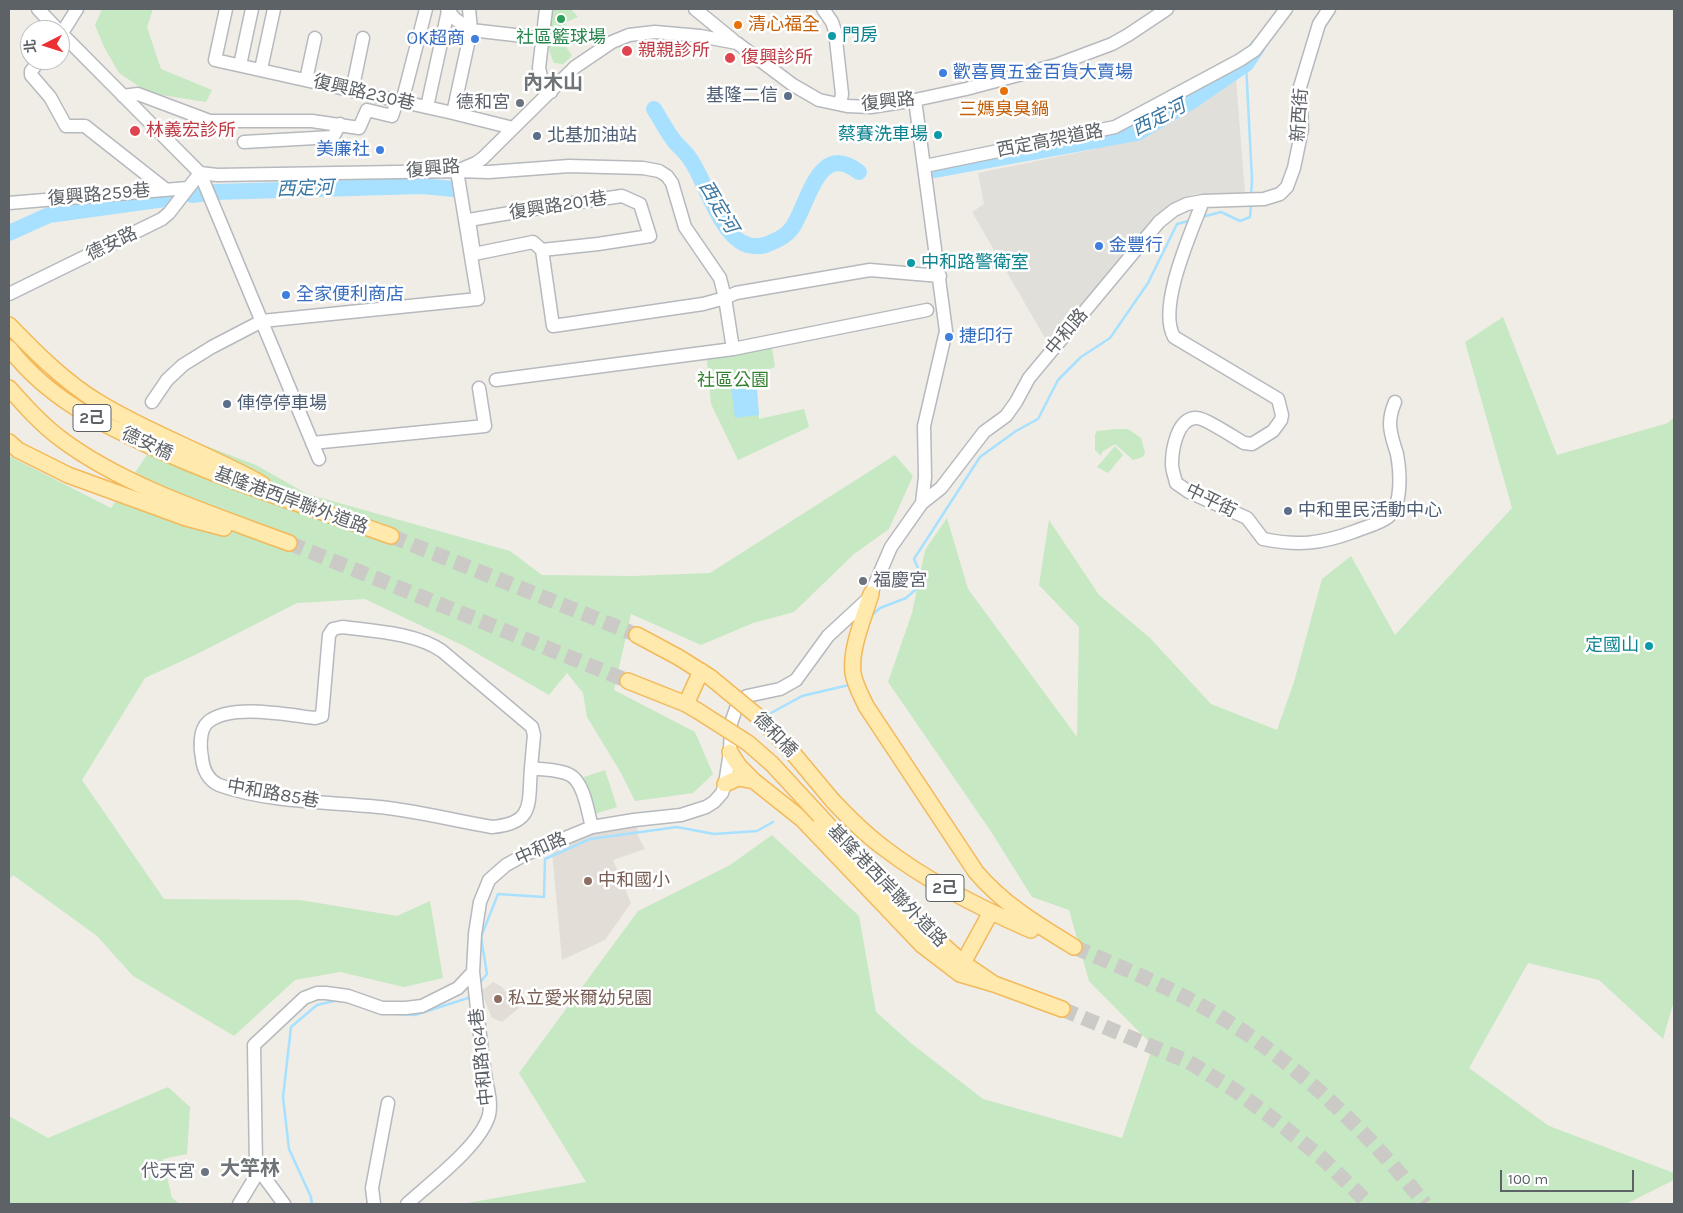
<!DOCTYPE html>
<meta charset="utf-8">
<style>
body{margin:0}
#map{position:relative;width:1683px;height:1213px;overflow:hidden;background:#f0ede6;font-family:Karla,"Noto Sans TC",sans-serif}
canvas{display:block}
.frame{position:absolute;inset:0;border:10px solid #5d6266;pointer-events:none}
.north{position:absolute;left:20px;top:20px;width:50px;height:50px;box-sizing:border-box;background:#fff;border:1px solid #bec0c2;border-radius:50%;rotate:265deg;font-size:14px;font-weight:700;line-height:20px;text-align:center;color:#5d6266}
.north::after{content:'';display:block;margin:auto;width:18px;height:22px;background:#ec3034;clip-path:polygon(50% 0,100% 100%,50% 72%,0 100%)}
.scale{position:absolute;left:1500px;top:1170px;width:134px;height:22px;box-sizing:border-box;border:2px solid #5d6266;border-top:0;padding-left:6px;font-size:15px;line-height:18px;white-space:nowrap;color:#5d6266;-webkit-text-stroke:4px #fff;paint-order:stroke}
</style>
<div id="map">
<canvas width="1683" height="1213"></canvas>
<div class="frame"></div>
<div class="north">北</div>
<div class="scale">100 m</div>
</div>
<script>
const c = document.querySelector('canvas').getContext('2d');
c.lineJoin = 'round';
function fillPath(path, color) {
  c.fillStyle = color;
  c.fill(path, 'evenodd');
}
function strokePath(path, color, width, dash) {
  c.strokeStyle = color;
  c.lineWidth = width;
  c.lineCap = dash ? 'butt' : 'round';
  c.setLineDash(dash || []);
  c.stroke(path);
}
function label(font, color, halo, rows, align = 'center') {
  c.font = font + ' Karla,"Noto Sans TC",sans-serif';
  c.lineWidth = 5;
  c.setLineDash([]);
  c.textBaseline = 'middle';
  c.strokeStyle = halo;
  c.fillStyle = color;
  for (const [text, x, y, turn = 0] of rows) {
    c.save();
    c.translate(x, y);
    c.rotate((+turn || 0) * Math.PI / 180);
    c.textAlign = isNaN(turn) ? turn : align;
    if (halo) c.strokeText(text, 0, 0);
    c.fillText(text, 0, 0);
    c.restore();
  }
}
fillPath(new Path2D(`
 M1236 78 1245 194H1194L1178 200 1165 209 1049 345 972 212 984 204 978 173 1095 149Z`), '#e1dfda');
fillPath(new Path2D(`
 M637 826 638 836 645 849 613 860 631 903 605 940 562 960 552 851 557 849 556 846 594 832Z
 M493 982 502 987 519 1008 502 1022 492 1018 481 991Z`), '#e2ded7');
fillPath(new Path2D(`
 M102 9H153L147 27 161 69 212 90 206 102 149 93 119 73 104 47 95 25Z
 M553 9H571L578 17 566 22 563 42 572 56 563 64 554 63C545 45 549 28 553 9Z
 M1503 317 1557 455 1668 423 1674 417V1001L1663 1039 1599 980 1528 963 1469 1068 1549 1126 1674 1173V1180L1626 1204H462L586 1182 519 1073 638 911 730 865 772 835 859 916 876 1012 912 1044 983 1099 1122 1138 1153 1046 1089 981 1069 910 1032 897 990 830 888 682 912 613 925 550 947 518 968 589 1077 737 1079 627 1039 585 1049 520 1099 595 1150 638 1211 704 1277 730 1294 682 1322 579 1351 556 1395 635 1512 508 1465 342Z
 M771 341 775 367 756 374 759 419 804 409 809 427 738 460 711 404 706 352Z
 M1117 429H1128L1141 438 1145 453 1143 457 1133 460 1115 444 1102 452 1101 456 1095 450V435L1097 431Z
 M164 430 256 465 307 494 510 551 542 575 633 576 710 573 895 455 913 476 889 529 854 554 794 612 753 623 701 645 631 614 614 690 695 732 713 774 693 793 635 801 621 773 587 717 583 693 567 673 549 695 466 647 365 599 297 603 197 654 145 678 82 780 164 899 300 900 397 916 430 901 443 978 404 987 340 972 295 980 234 1036 133 976 97 936 13 875 9 880V456L111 508Z
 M1115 446 1123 455 1108 473 1097 467Z
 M605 770 617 807 595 814 584 777Z
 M168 1087 190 1107 187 1154 163 1159 172 1198 180 1204H9V1116L48 1138Z`), '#c6e8c2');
fillPath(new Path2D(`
 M756 377 759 415 735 418 730 380Z`), '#a7e1ff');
strokePath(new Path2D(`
 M1246 64 1252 180 1251 196
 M1202 217 1221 212 1240 221 1250 217 1251 204
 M873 614 880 608 906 598 924 582 914 559 980 457 1016 431 1038 419 1058 380 1081 357 1110 338 1148 283 1177 224 1192 220
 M771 713 802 696 849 685
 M479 984 487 974 481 937 498 894 544 897 545 859 590 839 677 827 714 834 757 831 773 822
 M396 1014 415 1015 468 998 471 994
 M312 1204 311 1197 289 1149 283 1097 291 1027 317 1005 338 1000`), '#a7e1ff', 2.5);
strokePath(new Path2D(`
 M654 109C661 120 667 132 675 142 679 147 686 152 690 159 706 181 720 237 748 245 756 247 764 246 770 243 778 240 787 235 792 228 809 204 817 140 859 172
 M935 170 1137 133 1195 99 1246 64 1258 46
 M215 192 422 186 454 189
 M192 195 201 194
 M9 233 49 215 172 198`), '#a7e1ff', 16);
strokePath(new Path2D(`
 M391 536 637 635
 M289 543 628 681
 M1074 947C1116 965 1158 982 1198 1004 1285 1051 1364 1127 1425 1204
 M1062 1009 1189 1062 1236 1091 1280 1124 1322 1158 1369 1204`), '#cbcac6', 15, [15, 8]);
const minor = new Path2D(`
 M38 9 58 30
 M226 9 215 60 453 113 513 128
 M447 9 455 19 471 30 541 38
 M546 9 539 68 542 81 551 92
 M695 9 733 40
 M823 9 832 22 835 31 842 94 840 104
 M60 32 200 173 217 175 457 171 476 163 483 158 575 67 612 42 629 35 655 32 700 36 737 43 793 85 819 100 847 106 871 107 915 100 966 89 1056 65 1112 44 1128 35 1167 9
 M60 36 77 9
 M40 60 31 71V75L50 97 66 126H85L165 189
 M240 65 252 9
 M261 69 274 9
 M306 80 315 38
 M352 91 363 38
 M123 96 138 94 210 121H312L359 128 367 110 392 116 397 101
 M402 102 426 9
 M427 107 448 11
 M453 113 471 30 469 9
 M244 142 333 137 340 124
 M925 166 1115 127 1240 60 1255 50 1286 9
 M200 173 319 459
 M1203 201C1191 233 1157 307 1174 337L1278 399 1282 415 1281 420 1273 431 1252 444 1244 443C1235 438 1205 418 1197 418 1177 417 1172 450 1172 464 1172 471 1175 477 1176 483L1189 492 1247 518 1263 539C1298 546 1320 544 1353 532 1365 527 1379 524 1388 517 1403 505 1400 470 1397 454 1394 444 1390 434 1390 424 1390 416 1392 409 1395 402
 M9 203 188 188
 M542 250 533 242 474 254 469 220 545 207 622 196 640 204 650 236 598 244 542 250 553 326 703 304 725 298 733 349
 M9 294 162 219 169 213 200 173
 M496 380 733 349 927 310
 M152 402 167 380 183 365 212 347 262 321 478 299 457 171 489 172 569 166 643 168 659 171 667 176 672 183 685 227 720 278 725 298 736 293 870 270 940 276
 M312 443 485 426 479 388
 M922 503 941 488 984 432 1006 416 1016 402 1029 378 1159 222 1174 210 1187 204 1203 201 1264 199 1280 194 1287 187 1294 168 1302 129 1300 87 1319 24 1329 9
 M531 768 534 735 532 727 442 651C416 633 373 631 342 627L333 629 329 635 322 716 315 718C288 715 231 703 208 722 199 730 200 748 202 758 203 769 208 780 219 785 263 801 321 802 369 806 410 809 451 820 492 827 535 823 528 804 531 768 543 770 559 769 570 775 584 782 588 813 592 827
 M256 1166 284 1204
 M239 1204 254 1179 256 1166 254 1045 304 998 317 993H326L348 996 382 1008H406L422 1006 458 988 473 972 475 934 480 902 489 880 506 865 526 854 592 827 634 820 681 815 706 807 714 802 722 793 725 784 730 752 731 723 738 703 747 696 780 689 796 680 828 636 869 598 891 547 922 503 925 477 924 426 946 331 915 100
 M374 1204 372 1188 388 1103
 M407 1204C430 1183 481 1145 489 1115 492 1102 487 1087 485 1074 480 1040 477 1006 473 972`);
const major = new Path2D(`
 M9 325C36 353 65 382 98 402 150 434 209 454 262 484
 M9 348C48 398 94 420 150 446 228 482 310 507 391 536
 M9 388C25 406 41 424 61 439 125 487 214 515 289 543
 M9 442 18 450 68 475 186 518 224 528
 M871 594C864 617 850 649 853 673 855 685 861 695 866 706L976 872C1003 904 1038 925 1074 947
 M637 635 678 657 710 677
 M628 681 686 704 698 711
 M686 704 701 671
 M730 752 739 766 754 781 803 820 922 945 960 974 994 984
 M725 784 738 778 754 781
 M833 801C849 818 865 834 884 848 928 882 980 908 1031 930
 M820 816 914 919 963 963 994 984 1062 1009
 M963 963 991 912`);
strokePath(minor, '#b6b9bd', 15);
strokePath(major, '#f3b95b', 18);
strokePath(minor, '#fff', 12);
strokePath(major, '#ffe9ac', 15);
const majorBridge = new Path2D(`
 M710 677 761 719 792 752 833 801
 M698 711 748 743 772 764 820 816`);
strokePath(majorBridge, '#f3b95b', 18, []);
strokePath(majorBridge, '#ffe9ac', 15);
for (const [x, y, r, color] of [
 [561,19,5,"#2e9e5b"],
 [738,25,5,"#e8710a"],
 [832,36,5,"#0f9aa8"],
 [475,39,5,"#3f7fe0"],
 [627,51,6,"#e0444e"],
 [730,58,6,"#e0444e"],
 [943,73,5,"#3f7fe0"],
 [1004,91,5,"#e8710a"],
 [788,96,5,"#5c6f8a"],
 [520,103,5,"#6b7280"],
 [135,131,6,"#e0444e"],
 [938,135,5,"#0f9aa8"],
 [537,136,5,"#5c6f8a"],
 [380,150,5,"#3f7fe0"],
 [1099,246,5,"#3f7fe0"],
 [911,263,5,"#0f9aa8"],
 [286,295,5,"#3f7fe0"],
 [949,337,5,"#3f7fe0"],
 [227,404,5,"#5c6f8a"],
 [1288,511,5,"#5c6f8a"],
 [863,581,5,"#6b7280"],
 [1649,646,5,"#0f9aa8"],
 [588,881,5,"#8d6e63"],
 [498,999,5,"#8d6e63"],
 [205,1172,5,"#6b7280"]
]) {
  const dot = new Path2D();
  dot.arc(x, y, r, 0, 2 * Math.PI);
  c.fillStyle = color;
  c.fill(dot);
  strokePath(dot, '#fff', 2);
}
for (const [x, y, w] of [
 [92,418,38],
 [945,888,38]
]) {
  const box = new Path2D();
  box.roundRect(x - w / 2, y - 13.5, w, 27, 4);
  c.fillStyle = '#fff';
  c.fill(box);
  strokePath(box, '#5d6266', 1);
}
label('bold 16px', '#5d6266', null, [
 ["2己",92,418],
 ["2己",945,888]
]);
label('18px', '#c56008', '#fff', [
 ["清心福全",748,25],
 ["三媽臭臭鍋",1004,110,"center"]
], 'left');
label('18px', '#0d838f', '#fff', [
 ["門房",842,36],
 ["蔡賽洗車場",928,135,"right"],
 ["中和路警衛室",921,263],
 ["定國山",1639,646,"right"]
], 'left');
label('18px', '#27864d', '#fff', [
 ["社區籃球場",561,38]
]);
label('18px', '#366cbe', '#fff', [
 ["OK超商",465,39,"right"],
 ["歡喜買五金百貨大賣場",953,73],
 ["美廉社",370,150,"right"],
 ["金豐行",1109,246],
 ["全家便利商店",296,295],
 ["捷印行",959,337]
], 'left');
label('18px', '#be3a42', '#fff', [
 ["親親診所",638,51],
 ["復興診所",741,58],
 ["林義宏診所",146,131]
], 'left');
label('18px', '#5d6266', '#fff', [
 ["復興路230巷",364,93,13],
 ["復興路",888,102,-6],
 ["新西街",1300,115,-86],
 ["西定高架道路",1050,141,-11],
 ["復興路",433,169,-5],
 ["復興路259巷",99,195,-5],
 ["復興路201巷",558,206,-9],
 ["德安路",112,244,-26],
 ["中和路",1067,332,-50],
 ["德安橋",147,444,25],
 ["基隆港西岸聯外道路",291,501,20],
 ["中平街",1211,501,26],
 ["德和橋",775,735,46],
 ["中和路85巷",273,794,10],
 ["中和路",541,849,-24],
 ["基隆港西岸聯外道路",887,886,46],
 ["中和路164巷",482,1057,-96]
]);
label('18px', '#4e5e75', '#fff', [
 ["基隆二信",778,96,"right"],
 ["北基加油站",547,136],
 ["俥停停車場",237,404],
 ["中和里民活動中心",1298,511]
], 'left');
label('18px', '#5b616d', '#fff', [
 ["德和宮",510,103],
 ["福慶宮",873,581,"left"],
 ["代天宮",195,1172]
], 'right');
label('18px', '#378132', '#fff', [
 ["社區公園",733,381]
]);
label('18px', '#785e54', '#fff', [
 ["中和國小",598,881],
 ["私立愛米爾幼兒園",508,999]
], 'left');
label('italic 19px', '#3b77a2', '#fff', [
 ["西定河",1159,118,-27],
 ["西定河",305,189,-2],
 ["西定河",718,207,59]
]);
label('bold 20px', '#6e7478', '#fff', [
 ["內木山",553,83],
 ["大竿林",250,1169]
]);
</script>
